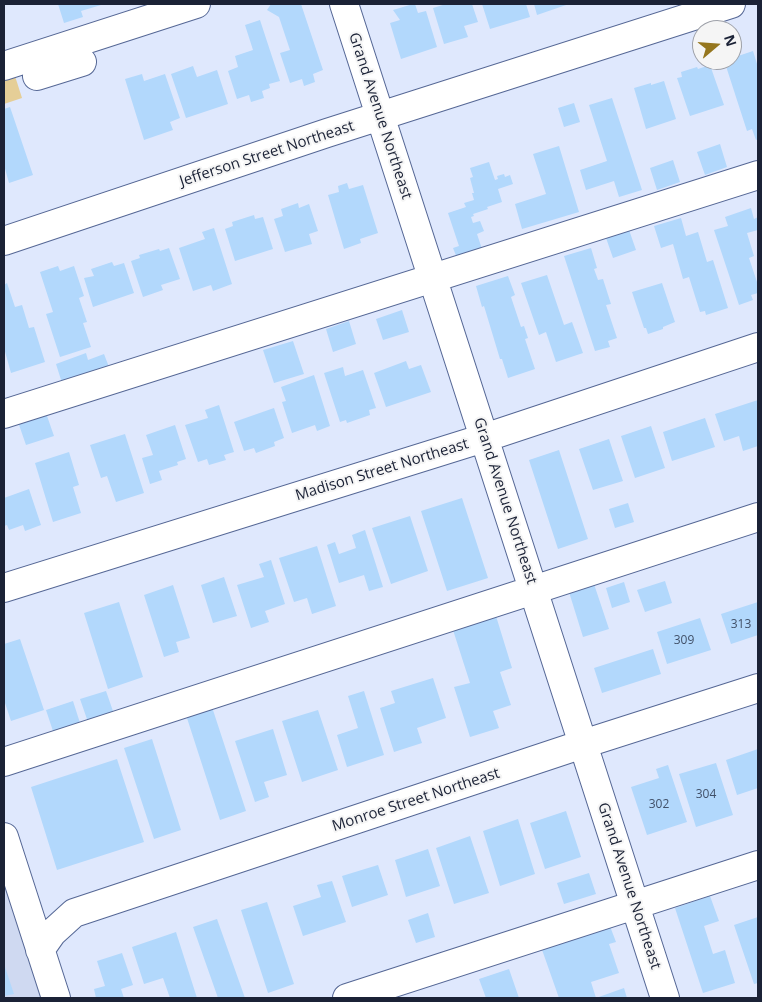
<!DOCTYPE html>
<style>
body{margin:0}
#map{position:relative;width:762px;height:1002px;overflow:hidden;background:#dfe8fd;font-family:"Open Sans",sans-serif}
canvas{display:block}
.frame{position:absolute;inset:0;border:5px solid #1b2236;pointer-events:none}
.north{position:absolute;left:692px;top:20px;width:50px;height:50px;box-sizing:border-box;background:#f5f5f5;border:1px solid #9ea1a9;border-radius:50%;rotate:72deg;font-size:14px;font-weight:700;line-height:20px;text-align:center;color:#1b2236}
.north::after{content:'';display:block;margin:auto;width:18px;height:22px;background:#95761e;clip-path:polygon(50% 0,100% 100%,50% 72%,0 100%)}
</style>
<div id="map">
<canvas width="762" height="1002"></canvas>
<div class="frame"></div>
<div class="north">N</div>
</div>
<script>
const c = document.querySelector('canvas').getContext('2d');
c.lineJoin = 'round';
function fillPath(path, color) {
  c.fillStyle = color;
  c.fill(path, 'evenodd');
}
function strokePath(path, color, width, dash) {
  c.strokeStyle = color;
  c.lineWidth = width;
  c.lineCap = dash ? 'butt' : 'round';
  c.setLineDash(dash || []);
  c.stroke(path);
}
function label(font, color, halo, rows, align = 'center') {
  c.font = font + ' "Open Sans",sans-serif';
  c.lineWidth = 4;
  c.setLineDash([]);
  c.textBaseline = 'middle';
  c.strokeStyle = halo;
  c.fillStyle = color;
  for (const [text, x, y, turn = 0] of rows) {
    c.save();
    c.translate(x, y);
    c.rotate((+turn || 0) * Math.PI / 180);
    c.textAlign = isNaN(turn) ? turn : align;
    if (halo) c.strokeText(text, 0, 0);
    c.fillText(text, 0, 0);
    c.restore();
  }
}
fillPath(new Path2D(`
 M4 880 42 998H4Z`), '#cfd9f1');
fillPath(new Path2D(`
 M15 76 22 98 4 104V80Z`), '#e5ce97');
fillPath(new Path2D(`
 M58 4H100L101 5 81 11 83 17 64 23Z
 M271 4H301L323 70 313 74 315 82 304 86 302 79 290 83 280 53 290 50 279 17 267 10Z
 M413 4H415L418 13 426 11 437 47 401 59 390 23 400 20 393 10Z
 M446 4H472L478 22 464 26 468 37 444 44 433 8Z
 M482 4H526L530 17 490 29Z
 M534 4H569L537 15Z
 M260 20 280 81 269 84 270 88 262 91 264 98 251 102 249 95 237 99 228 71 238 67 235 56 253 50 245 25Z
 M753 51 758 67V139L756 140 752 129 747 131 724 60H732V58Z
 M710 65 724 105 690 116 677 78 682 77 681 72 697 67 698 69Z
 M193 66 197 77 217 70 228 104 186 118 171 74Z
 M142 74 144 81 165 74 180 118 170 122 173 130 144 140 125 79Z
 M664 81 676 119 646 129 634 88 651 83V85Z
 M612 98 642 190 619 197 614 181 586 190 580 170 607 161 589 105Z
 M574 103 580 122 564 127 558 108Z
 M10 107 33 175 9 183 4 165V109Z
 M720 144 727 167 705 175 697 152Z
 M559 146 579 212 522 229 515 204 546 194 533 154Z
 M673 160 680 182 657 190 650 168Z
 M489 162 495 180 498 179 497 176 504 174 505 177 510 175 513 184 498 189 502 202 487 207 488 209 473 214 474 216 471 217 473 223 480 221 484 231 477 234 482 249 457 258 453 248 459 246 448 213 466 207 464 203 474 200 472 193H474L470 178 473 177 470 168Z
 M347 183 349 189 363 185 378 233 360 239 361 243 344 249 328 195 339 192 338 186Z
 M298 203 299 208 309 204 318 231 309 234 312 244 285 252 274 219 283 216 281 209Z
 M751 208 754 219 758 217V230L747 233 754 256 749 258 758 285V293L751 295 753 300 739 305 714 230 728 226 725 217Z
 M254 215 255 219 263 217 273 249 235 261 225 229 233 226 232 222Z
 M681 218 686 236 698 232 707 262 713 260 728 308 706 315 705 311 700 312 689 277 683 279 673 244 661 248 654 226Z
 M628 227 636 250 613 258 605 235Z
 M214 228 232 284 213 291 211 285 193 291 179 248 205 239 202 232Z
 M169 248 180 279 161 285 163 290 143 297 131 261 140 258 139 255 159 249 160 251Z
 M591 248 597 268 594 269 598 280 603 279 611 304 606 305 617 338 608 341 610 347 595 351 564 256Z
 M112 262 114 266 124 263 134 293 93 307 84 278 94 276 91 269Z
 M58 266 60 271 74 266 84 296 79 298 87 322 83 323 91 347 60 357 46 314 53 312 40 272Z
 M547 275 564 325 572 322 583 353 556 362 546 332 539 335 521 283Z
 M508 276 515 295 511 297 521 327 524 326 528 338 525 339 535 369 508 378 502 359H500L484 306 482 307 476 286Z
 M7 283 15 307 22 305 29 328 34 327 45 362 11 373 4 348V285Z
 M662 283 675 322 663 327V329L648 334 646 328H644L632 292Z
 M402 310 409 332 383 340 376 319Z
 M349 321 356 344 333 352 326 329Z
 M293 341 304 374 274 383 263 350Z
 M86 353 88 360 104 354 109 367 62 383 56 364Z
 M406 361 409 369 421 365 431 392 386 407 374 373Z
 M343 367 345 376 363 370 376 408 369 410 370 415 347 423 346 420 340 422 324 373Z
 M314 375 330 426 317 431 315 425 292 433 282 402 286 401 281 387Z
 M758 400V446L743 451 739 436 724 441 715 414Z
 M219 405 234 452 224 455 226 460 209 465 207 459 198 462 185 425 208 418 205 410Z
 M274 408 284 438 274 442 275 446 256 453 254 448 244 451 234 422Z
 M46 413 54 436 26 445 18 422Z
 M705 418 715 447 672 461 663 432Z
 M175 425 186 459 177 462 178 465 159 471 162 480 150 484 142 458 153 455 146 435Z
 M651 426 665 468 635 478 621 436Z
 M125 434 144 493 116 502 107 476 101 478 90 445Z
 M609 439 623 481 593 490 579 449Z
 M559 450 588 539 558 549 529 460Z
 M69 452 79 485 73 487 81 513 53 522 35 463Z
 M29 489 41 525 25 531 23 525 9 530 7 525 4 526V498Z
 M462 498 488 578 447 591 421 511Z
 M628 503 634 522 615 528 609 509Z
 M410 516 428 571 391 584 372 528Z
 M365 530 383 587 369 591 364 575 339 583 327 545 335 542 339 554 356 548 352 535Z
 M317 546 336 606 312 614 307 598 294 602 279 558Z
 M271 560 285 604 265 611 269 622 251 628 237 585 264 577 259 564Z
 M224 577 237 616 213 623 201 585Z
 M665 581 672 603 645 612 637 590Z
 M624 582 630 602 612 608 606 588Z
 M594 584 609 629 583 637 569 592Z
 M173 585 190 638 176 642 179 652 164 657 144 595Z
 M119 602 143 677 108 689 84 613Z
 M758 602V635L731 644 721 614Z
 M496 616 512 668 500 672 511 705 493 711 499 728 470 737 454 687 470 683 453 630Z
 M700 618 711 650 667 664 657 632Z
 M20 639 44 710 11 721 4 700V644Z
 M653 649 661 674 602 693 594 668Z
 M433 678 446 718 417 728 422 743 394 752 380 708 395 703 391 691Z
 M106 691 114 714 88 722 80 699Z
 M364 691 384 755 347 767 337 735 358 728 348 696Z
 M73 701 81 726 54 734 46 710Z
 M212 707 246 811 220 820 186 715Z
 M318 710 338 770 302 782 282 721Z
 M273 729 287 775 264 782 269 797 255 802 235 741Z
 M152 739 181 830 154 839 124 748Z
 M758 749V788L737 795 726 760Z
 M117 759 144 842 57 870 31 787Z
 M716 763 733 815 696 827 679 774Z
 M668 765 687 822 647 835 631 787 659 778 656 769Z
 M566 811 581 857 545 869 530 823Z
 M518 819 535 874 500 886 483 831Z
 M470 836 489 893 454 904 436 848Z
 M428 849 440 886 406 897 395 860Z
 M378 865 388 895 352 907 342 876Z
 M589 873 596 894 564 904 557 883Z
 M332 881 346 922 303 936 293 906 321 897 317 885Z
 M710 896 719 921 704 926 713 954 725 950 735 983 703 993 675 908Z
 M267 902 294 984 268 993 241 910Z
 M428 913 435 937 416 943 408 920Z
 M758 917V983L754 984 734 925Z
 M217 919 245 998H218L193 927Z
 M608 921 616 942 609 944 619 973 591 982 596 998H559L540 944Z
 M176 932 197 998H170L163 978 144 984 132 947Z
 M122 953 133 985 121 989 124 998H96L94 989 105 986 97 961Z
 M4 964 14 994 4 996Z
 M509 969 519 998H486L479 979Z
 M624 988 627 998H596Z`), '#b2d8fc');
const minor = new Path2D(`
 M344 4 665 998
 M4 66 196 4
 M37 76 82 62
 M4 241 327 133 731 4
 M4 414 758 175
 M4 588 484 438 758 347
 M4 762 758 517
 M4 837 56 998
 M40 950 52 933 74 913 583 744 758 688
 M347 998 758 865`);
strokePath(minor, '#556795', 30);
strokePath(minor, '#fff', 28);
label('12px', '#415068', null, [
 ["313",741,625],
 ["309",684,641],
 ["304",706,795],
 ["302",659,805]
]);
label('15px', '#1b2236', '#f5f5f5', [
 ["Grand Avenue Northeast",380,116,72],
 ["Jefferson Street Northeast",267,154,-18],
 ["Madison Street Northeast",382,470,-17],
 ["Grand Avenue Northeast",505,501,72],
 ["Monroe Street Northeast",416,800,-18],
 ["Grand Avenue Northeast",629,886,72]
]);
</script>
